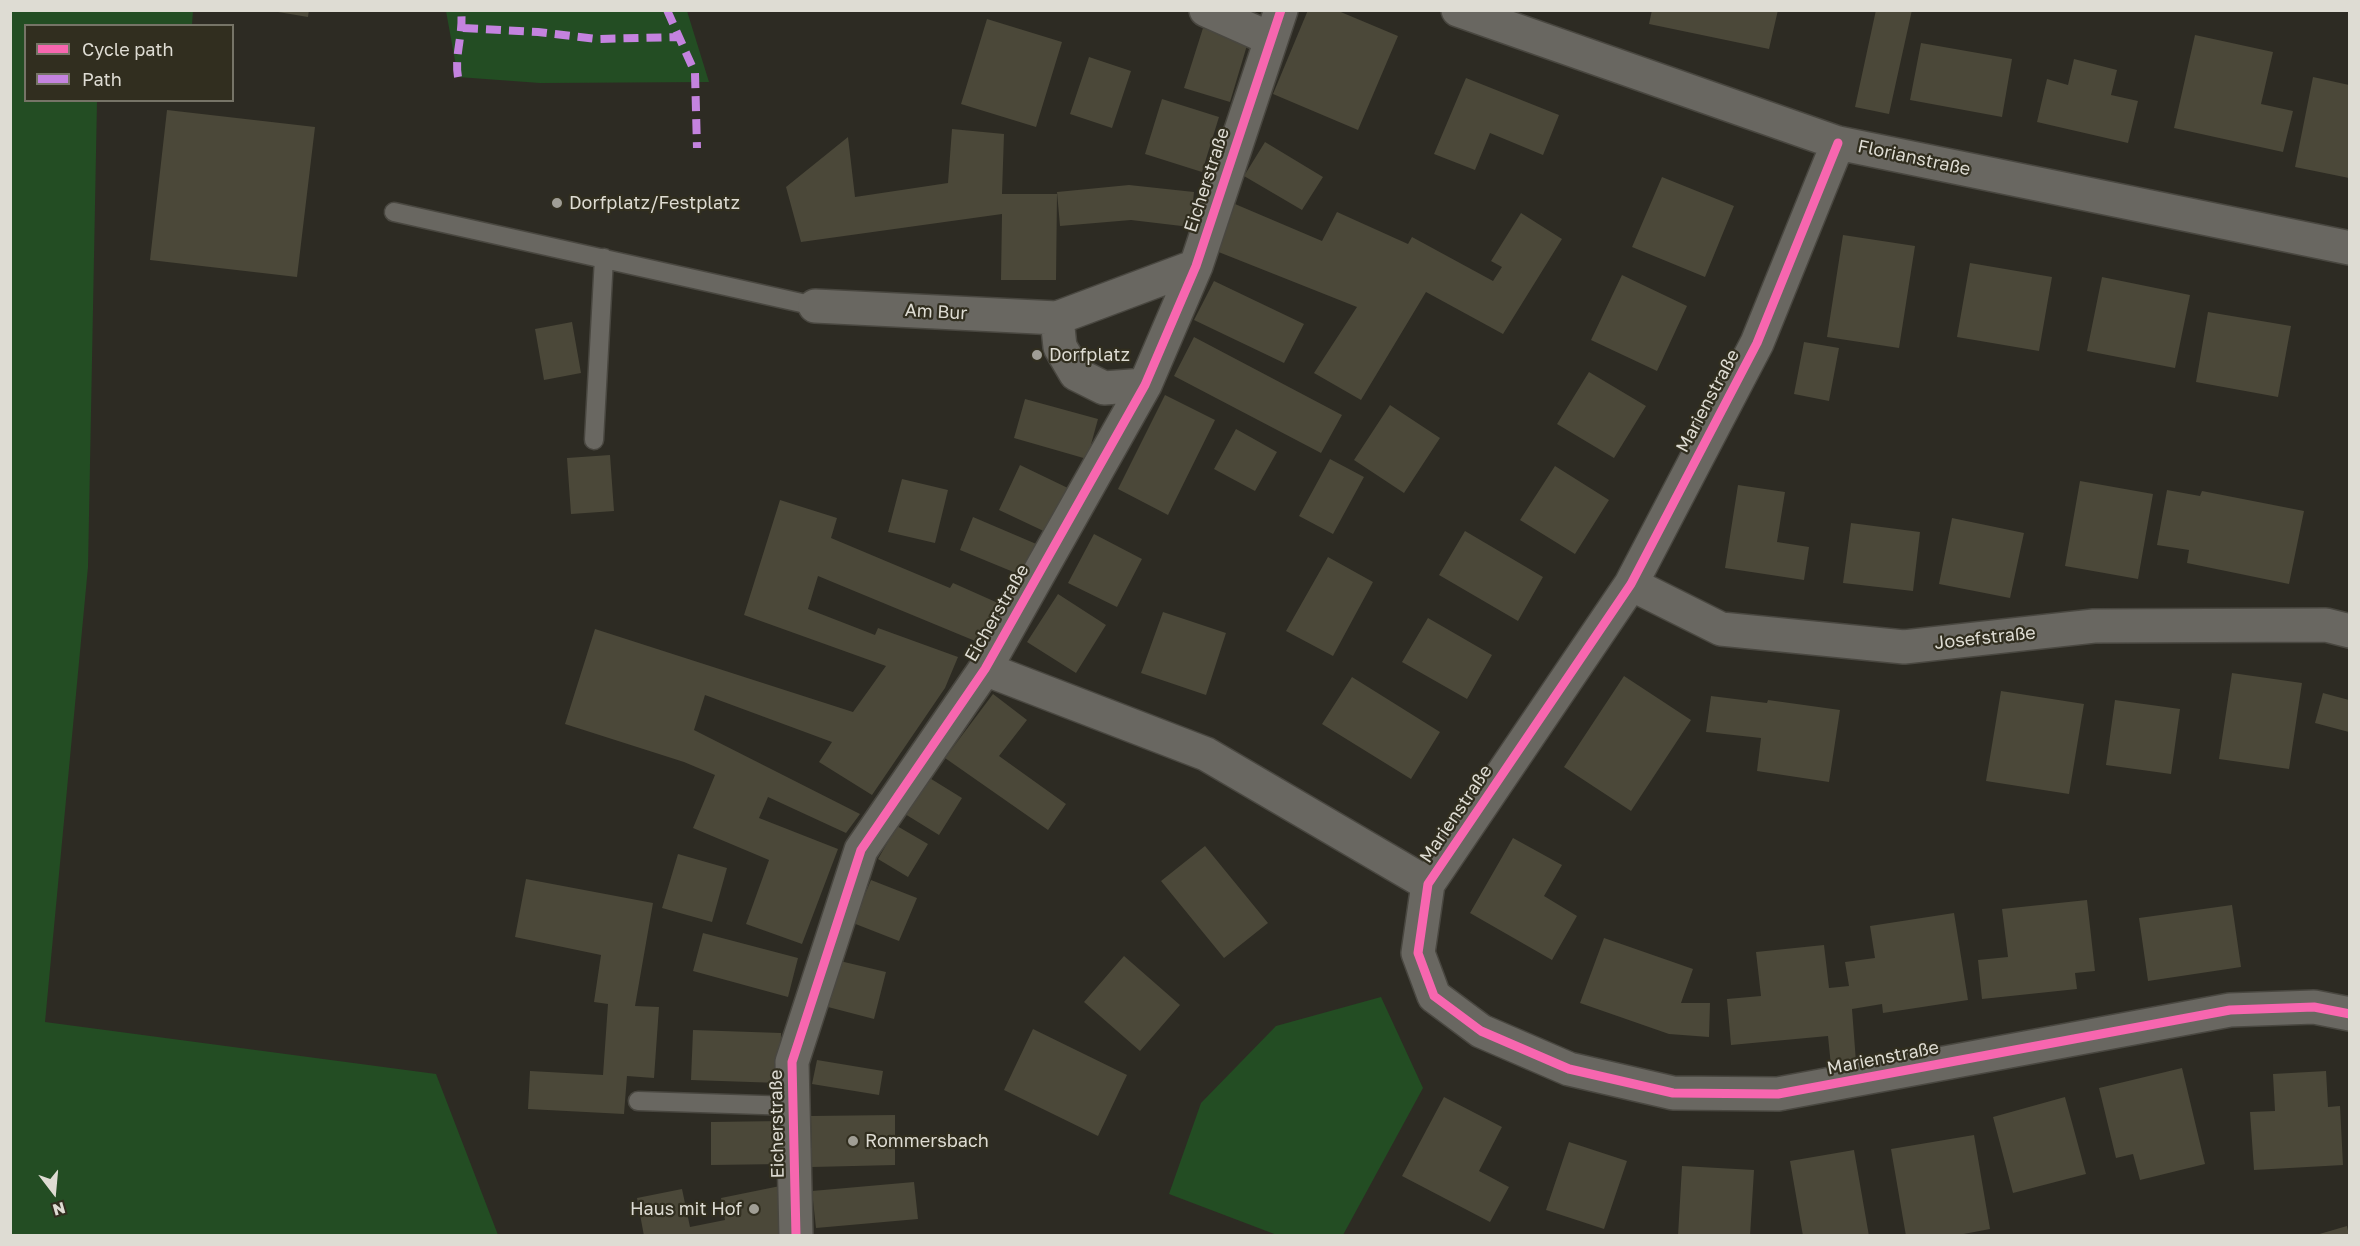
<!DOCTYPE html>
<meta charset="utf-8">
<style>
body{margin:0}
#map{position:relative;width:2360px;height:1246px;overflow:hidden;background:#2d2b23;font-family:"Golos Text",sans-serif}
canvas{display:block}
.frame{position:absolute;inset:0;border:12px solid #dedcd3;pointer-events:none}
.legend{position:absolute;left:24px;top:24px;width:210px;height:78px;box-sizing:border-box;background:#312e1f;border:2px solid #767467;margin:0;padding:8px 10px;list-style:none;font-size:18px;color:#dedcd3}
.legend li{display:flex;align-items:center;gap:12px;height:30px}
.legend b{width:30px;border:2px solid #767467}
.north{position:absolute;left:24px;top:1162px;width:60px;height:60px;-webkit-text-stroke:4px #312e1f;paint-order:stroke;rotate:164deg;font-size:16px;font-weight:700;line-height:24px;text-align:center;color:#dedcd3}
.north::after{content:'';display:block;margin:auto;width:21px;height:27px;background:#dedcd3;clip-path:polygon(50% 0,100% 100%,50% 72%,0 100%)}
</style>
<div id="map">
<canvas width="2360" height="1246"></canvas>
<div class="frame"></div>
<ul class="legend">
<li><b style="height:8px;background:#f766af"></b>Cycle path</li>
<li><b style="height:8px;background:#c483df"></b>Path</li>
</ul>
<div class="north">N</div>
</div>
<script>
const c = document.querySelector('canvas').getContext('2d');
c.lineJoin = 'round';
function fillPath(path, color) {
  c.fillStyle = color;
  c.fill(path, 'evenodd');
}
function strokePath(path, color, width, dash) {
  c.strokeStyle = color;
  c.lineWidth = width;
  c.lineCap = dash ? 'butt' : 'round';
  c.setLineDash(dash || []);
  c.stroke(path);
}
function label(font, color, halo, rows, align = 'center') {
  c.font = font + ' "Golos Text",sans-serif';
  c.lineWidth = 4.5;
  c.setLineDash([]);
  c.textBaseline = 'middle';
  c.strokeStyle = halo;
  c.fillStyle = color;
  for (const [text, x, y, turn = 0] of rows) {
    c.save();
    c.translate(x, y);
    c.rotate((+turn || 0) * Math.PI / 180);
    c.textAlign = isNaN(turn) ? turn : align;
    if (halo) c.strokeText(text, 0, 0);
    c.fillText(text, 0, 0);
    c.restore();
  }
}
fillPath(new Path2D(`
 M10 11H193L192 25 26 26V100L97 101 88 567 45 1022 436 1074 498 1235H11Z
 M446 11H687L709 82 540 83 458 77Z
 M1381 997 1423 1088 1343 1235H1277L1169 1194 1201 1103 1276 1026Z`), '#234d23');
fillPath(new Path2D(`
 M266 10H309L308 17Z
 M1308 10H1336L1398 36 1358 130 1273 94Z
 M1652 10H1778L1769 49 1649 24Z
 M1876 10H1912L1889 114 1855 107Z
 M987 19 1062 42 1036 127 961 104Z
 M1203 28 1248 42 1230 102 1184 88Z
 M2195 35 2273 52 2261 104 2293 111 2283 152 2174 128Z
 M1921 43 2012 59 2002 117 1910 100Z
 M1089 57 1131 71 1112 128 1070 114Z
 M2074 59 2117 70 2111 95 2138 101 2128 143 2037 122 2047 79 2068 85Z
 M2313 77 2349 85V178L2295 167Z
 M1466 78 1559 115 1543 155 1490 133 1475 170 1434 154Z
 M1162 99 1219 117 1202 172 1145 154Z
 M167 110 315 127 297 277 150 260Z
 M952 129 1004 134 1002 194H1057L1056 280H1001L1002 214 801 242 786 187 848 137 855 197 948 183Z
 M1265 142 1323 177 1302 210 1244 176Z
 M1662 177 1734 206 1705 277 1632 247Z
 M1129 185 1194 192 1190 227 1131 220 1060 226 1057 192Z
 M1235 204 1322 241 1337 212 1408 244 1412 237 1493 281 1502 267 1491 261 1521 213 1562 239 1503 334 1426 292 1361 400 1314 373 1357 307 1216 251Z
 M1843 235 1915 246 1899 348 1827 337Z
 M1970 263 2052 277 2039 351 1957 337Z
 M1622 275 1687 306 1657 371 1591 340Z
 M2102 277 2190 295 2175 368 2087 351Z
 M1214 281 1304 324 1284 363 1194 320Z
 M2208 312 2291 326 2278 397 2196 382Z
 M572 322 581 373 544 380 535 329Z
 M1194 337 1342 415 1321 453 1174 376Z
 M1804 342 1839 348 1829 401 1794 394Z
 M1589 372 1646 406 1614 458 1557 424Z
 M1165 395 1215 420 1168 515 1118 489Z
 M1025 399 1098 419 1087 459 1014 438Z
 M1390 405 1440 438 1404 493 1354 460Z
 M1236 429 1277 452 1255 491 1214 469Z
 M610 455 614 511 571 514 567 458Z
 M1330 459 1364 477 1333 534 1299 516Z
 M1020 465 1072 490 1050 534 999 510Z
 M1555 466 1609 500 1575 554 1520 520Z
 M902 479 948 490 935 543 888 532Z
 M2080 481 2153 494 2138 579 2065 566Z
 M1738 485 1785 492 1777 542 1809 547 1804 580 1725 568Z
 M2167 490 2200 496 2202 491 2304 511 2289 584 2187 563 2189 550 2157 545Z
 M780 500 837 518 831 538 950 588 953 583 998 603 980 643 818 576 808 609 875 635 878 628 958 657 945 688 872 795 819 762 832 742 705 695 694 730 860 814 846 833 768 797 759 818 838 849 802 944 746 924 769 860 693 828 715 775 684 762 565 724 595 629 853 712 886 666 744 615Z
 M973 517 1041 546 1028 578 960 550Z
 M1952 518 2024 533 2010 598 1939 584Z
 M1851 523 1920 532 1913 591 1843 583Z
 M1465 531 1543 577 1518 621 1439 575Z
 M1094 534 1142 559 1117 607 1068 583Z
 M1328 557 1373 582 1333 656 1286 631Z
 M1058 594 1106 625 1076 673 1027 642Z
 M1163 612 1226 633 1206 695 1141 673Z
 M1428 618 1492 655 1467 699 1402 662Z
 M2232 673 2302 683 2289 769 2219 759Z
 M1624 676 1691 720 1631 811 1564 767Z
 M1352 677 1440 732 1411 779 1322 724Z
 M2001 691 2084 704 2069 794 1986 781Z
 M2323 693 2349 700V732L2315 723Z
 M993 694 1027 720 999 756 1066 804 1048 830 945 758Z
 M1711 696 1767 703 1768 700 1840 710 1829 782 1757 771 1761 738 1706 732Z
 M2115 700 2180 709 2171 774 2106 765Z
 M928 777 962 798 939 835 905 814Z
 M897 826 928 844 908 877 878 859Z
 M1513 838 1562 865 1544 896 1577 916 1552 960 1470 913Z
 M1205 846 1268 923 1224 958 1161 881Z
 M678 854 727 868 712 922 662 908Z
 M526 879 653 903 635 1006 659 1007 654 1078 627 1076 624 1114 528 1109 530 1071 603 1075 608 1004 594 1002 601 955 515 937Z
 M871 880 917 898 899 941 853 923Z
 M2087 900 2095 971 2075 973 2077 989 1982 999 1978 960 2008 957 2002 909Z
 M2232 905 2241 967 2148 981 2139 918Z
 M1954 913 1968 1000 1883 1013 1882 1004 1852 1009 1856 1062 1831 1066 1828 1036 1731 1045 1727 999 1761 996 1756 952 1824 945 1829 988 1849 986 1845 962 1875 958 1870 926Z
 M703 933 798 958 788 997 693 971Z
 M1604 938 1693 969 1681 1003H1710L1709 1037 1669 1034 1580 1003Z
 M1124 956 1180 1005 1140 1051 1084 1002Z
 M840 961 886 972 874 1019 828 1007Z
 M1033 1029 1127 1075 1098 1136 1004 1090Z
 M693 1030 781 1033 780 1083 691 1080Z
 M817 1060 883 1071 879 1095 812 1084Z
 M2182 1068 2205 1164 2140 1180 2133 1154 2116 1158 2099 1088Z
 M2326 1071 2328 1107 2340 1106 2343 1165 2254 1170 2250 1112 2275 1111 2273 1074Z
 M1444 1097 1502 1127 1479 1171 1509 1187 1490 1222 1402 1176Z
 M2065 1097 2086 1174 2013 1193 1993 1117Z
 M895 1115V1165L812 1167 811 1116Z
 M782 1121 783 1164 711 1165V1122Z
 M1974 1135 1990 1229 1953 1236H1906L1891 1149Z
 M1569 1142 1627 1161 1604 1229 1546 1210Z
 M1854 1150 1869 1236H1803L1790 1161Z
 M1682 1166 1754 1170 1750 1236H1678Z
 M914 1182 918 1219 816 1228 812 1191Z
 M780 1186V1236H644L637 1198 682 1189 690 1227 725 1220 721 1198Z
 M2347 1226 2349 1236H2316V1235Z`), '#4b4839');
const service = new Path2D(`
 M394 212 815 306
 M594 440 604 258
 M638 1101 793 1106`);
const minor = new Path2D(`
 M1206 10 1271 39
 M1458 10 1838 143 2350 248
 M1838 143 1757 343 1631 584 1428 884 1418 953 1434 996 1481 1031 1569 1069 1673 1093 1778 1094 2230 1010 2314 1007 2350 1014
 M815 306 1057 318 1196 266
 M1057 318 1060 347 1076 374 1104 388 1145 385
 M1631 584 1721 629 1904 647 2094 626 2326 625 2350 631
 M985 669 1206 754 1428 884
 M796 1236 792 1062 861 850 985 669 1145 385 1196 266 1281 10`);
strokePath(service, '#494740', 21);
strokePath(minor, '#494740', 36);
strokePath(service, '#696761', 18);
strokePath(minor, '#696761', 33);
strokePath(new Path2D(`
 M667 10 695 73 697 148
 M463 28 538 32 597 39 679 37
 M458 77C454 55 464 33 461 10`), '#c483df', 8, [15, 8]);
strokePath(new Path2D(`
 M1838 143 1757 343 1631 584 1428 884 1418 953 1434 996 1481 1031 1569 1069 1673 1093 1778 1094 2230 1010 2314 1007 2350 1014
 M796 1236 792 1062 861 850 985 669 1145 385 1196 266 1281 10`), '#f766af', 9);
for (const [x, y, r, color] of [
 [557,203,6,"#a09e95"],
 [1037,355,6,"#a09e95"],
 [853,1141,6,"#a09e95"],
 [754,1209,6,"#a09e95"]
]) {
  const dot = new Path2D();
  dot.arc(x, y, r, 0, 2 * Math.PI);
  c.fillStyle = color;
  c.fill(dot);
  strokePath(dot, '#312e1f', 2);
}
label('18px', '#dedcd3', '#312e1f', [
 ["Florianstraße",1914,158,12],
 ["Eicherstraße",1207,180,-72],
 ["Am Bur",936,312,3],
 ["Marienstraße",1708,401,-62],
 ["Eicherstraße",997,613,-60],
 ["Josefstraße",1985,638,-6],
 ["Marienstraße",1456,814,-56],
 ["Marienstraße",1883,1058,-11],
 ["Eicherstraße",777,1124,-91]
]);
label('18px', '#dedcd3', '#312e1f', [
 ["Dorfplatz/Festplatz",569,203],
 ["Dorfplatz",1049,355],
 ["Rommersbach",865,1141],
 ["Haus mit Hof",742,1209,"right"]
], 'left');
</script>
